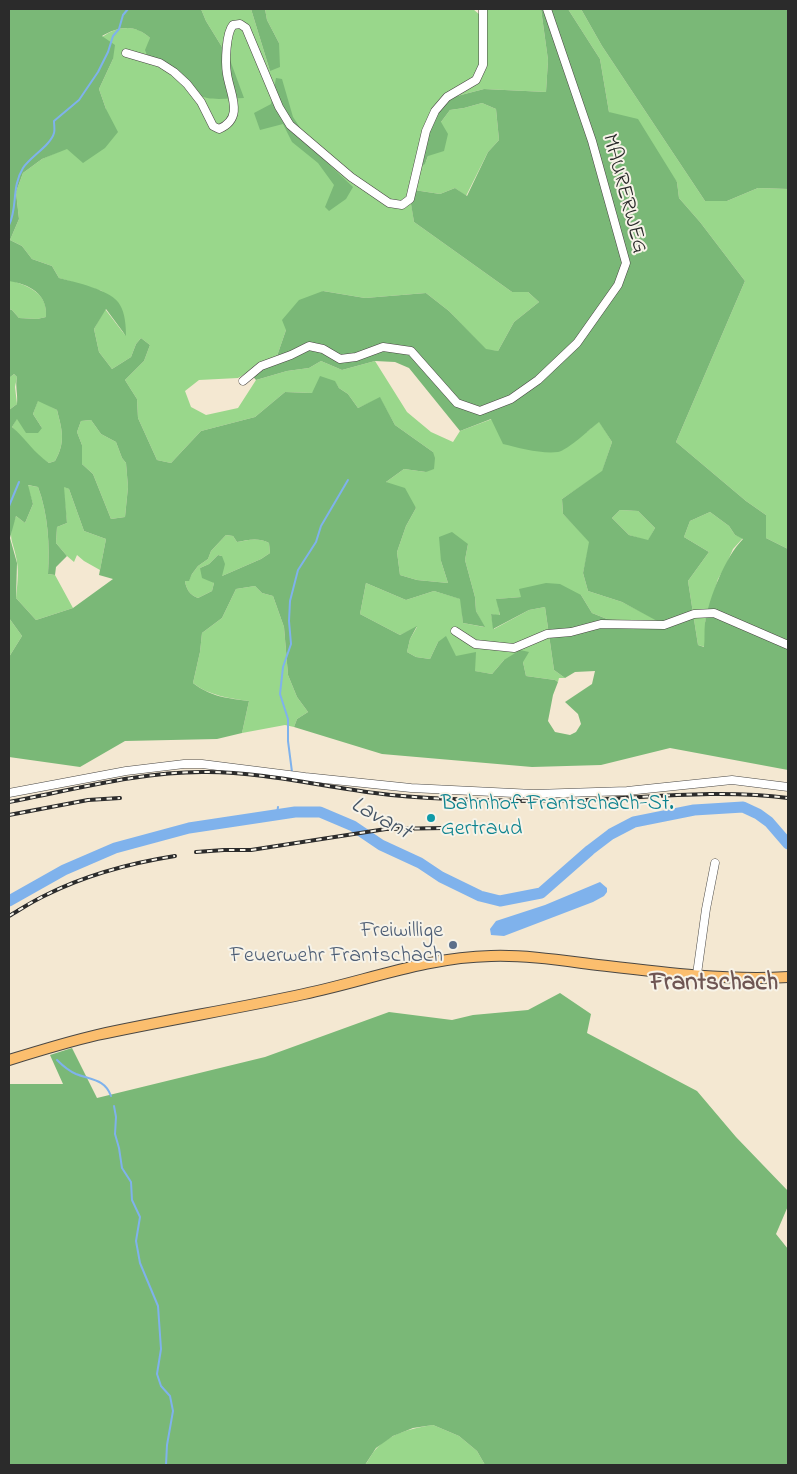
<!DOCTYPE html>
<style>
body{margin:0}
#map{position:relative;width:797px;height:1474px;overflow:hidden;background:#f4e8d2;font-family:"Indie Flower",sans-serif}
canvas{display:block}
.frame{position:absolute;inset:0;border:10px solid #2b2b2b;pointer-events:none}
</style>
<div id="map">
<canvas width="797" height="1474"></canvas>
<div class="frame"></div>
</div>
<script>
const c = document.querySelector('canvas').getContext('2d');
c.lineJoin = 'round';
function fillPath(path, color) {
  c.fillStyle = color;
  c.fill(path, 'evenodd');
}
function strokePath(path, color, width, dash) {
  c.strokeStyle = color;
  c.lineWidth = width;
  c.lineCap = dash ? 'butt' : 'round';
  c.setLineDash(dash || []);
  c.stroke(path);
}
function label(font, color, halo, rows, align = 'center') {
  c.font = font + ' "Indie Flower",sans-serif';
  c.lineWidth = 4;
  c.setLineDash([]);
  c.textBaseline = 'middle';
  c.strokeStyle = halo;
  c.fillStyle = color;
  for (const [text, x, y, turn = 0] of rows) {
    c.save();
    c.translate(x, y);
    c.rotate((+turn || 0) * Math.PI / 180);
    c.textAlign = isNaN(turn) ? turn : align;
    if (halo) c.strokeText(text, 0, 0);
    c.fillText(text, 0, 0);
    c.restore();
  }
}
fillPath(new Path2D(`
 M201 9H251L270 71 279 43 267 20 265 9H473L480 15 482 9H541L548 60 546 92 484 89 438 101 425 164 441 122 450 110 464 108 482 103 496 109 499 140 488 152 466 196 455 188 440 194 414 190 411 203 414 222 512 292H528L539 302 514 322 498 351 486 350 449 311 426 293 365 298 323 291 286 330 277 356 238 378 199 380 185 391 191 407 206 415 238 408 256 380 287 371 309 368 321 361 342 370 375 361 407 412 431 432 453 442 460 431 492 419 587 432 599 421 612 442 602 472 562 499 563 514 590 542 583 573 588 591 622 602 661 622 607 619 592 613 581 595 521 597 497 599 500 616 491 614 494 629 529 610 545 607 554 670 565 678H559L558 682 555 680 526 676 523 662 504 660 492 674 474 671 438 642 430 659 416 657 407 652 410 639 417 627 400 635 360 614 366 583 406 600 434 591 461 599 463 623 484 627 476 611 475 597 465 560 468 544 441 561 448 583 417 580 400 575 397 552 406 526 416 508 386 482 404 469 426 472 433 452 395 425 380 398 358 408 348 394 339 388 335 382 312 393 285 392 255 417 201 431 171 463 157 460 138 418 137 399 125 380 144 361 150 345 141 338 136 344 131 357 112 369 99 352 94 329 105 309 125 335 102 291 59 278 52 266 32 259 22 246 10 240 19 219 16 192 23 173 42 159 67 148 106 109 99 89 113 59 102 37C119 26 135 24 150 38L230 60 206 21Z
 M568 9H581L602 46 705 201H727L758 188 788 189V549L766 538V515L746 501 676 442 745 281 700 222 679 198 677 182 609 112 600 59Z
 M10 280C30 287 48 293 46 317L37 319 19 318 12 310 9 309Z
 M14 374 17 377 15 387 17 404 9 410V378Z
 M38 400 57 410C62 430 66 442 55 461L49 463 36 455 12 427 17 418 42 428 33 414Z
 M91 420 101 434 116 442 122 458 126 463 128 487 125 517 111 519 93 474 82 464V445L77 432 81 421Z
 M27 485 38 487C48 513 50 546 48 574L55 575 73 608 36 620 16 598C17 587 19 573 17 562 14 540 6 540 16 516L25 523 33 504Z
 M63 486 69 489 84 531 106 539 100 570 84 561 77 555 74 562 67 556 56 543 57 527 67 523Z
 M620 510 638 511 655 528 648 541 629 535 612 518Z
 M710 512 729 526 735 535 743 538 733 549 726 565 718 579 705 622V647L698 645 688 581 709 552 684 537 690 521Z
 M226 535 233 536 237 542C249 540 258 537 269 543L270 553 261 559 222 576V556L218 555 209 564 200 568 214 583 212 591 198 598C190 595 186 589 185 581L189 580 192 574 198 566 208 559 211 551Z
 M255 586 262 593 273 596 284 627 288 675 297 697 308 712 297 719 294 727 285 725 242 733 249 701C228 698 210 696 193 683L200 652 202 633 222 618 236 589Z
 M9 618 22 636 9 657Z
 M433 1425 459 1436 477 1451 485 1465H365C369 1460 372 1453 376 1449 390 1433 413 1428 433 1425Z`), '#99d78b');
fillPath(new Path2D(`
 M9 9H201L206 21 230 60 244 98C232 98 218 100 207 98 185 93 172 69 150 63L145 50 150 38C135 24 119 26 102 36L115 45 113 59 99 89 106 109 118 132 105 148 83 163 67 149 42 159 23 173 16 192 19 219 10 240 22 246 32 259 52 266 59 278C74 282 113 290 120 305 125 313 126 326 126 336L106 309 94 329 99 352 112 369 131 357 136 344 141 338 150 345 144 361 125 380 137 399 138 418 157 460 171 463 201 431 255 417 285 392 312 393 320 376 335 381 339 388 348 394 358 408 380 397 395 425 433 452 435 458 434 469 426 472 404 469 386 482 405 488 416 508 406 526 397 552 400 575 417 580 448 583 441 561 439 537 452 532 468 544 465 560 475 597 476 611 485 627 463 623 460 599 434 591 406 600 366 583 360 614 400 635 417 626 410 639 407 652 416 657 430 659 438 642 446 636 456 656 476 652 475 671 492 674 504 660 520 650 529 652 523 662 526 676 555 680 558 682 553 695 548 721 555 732 570 735 576 732 581 724 578 714 565 702 592 684 595 671 575 672 565 678 554 670 545 607 529 610 493 629 491 614 500 615 496 599 521 597 519 589 546 583 560 584 581 595 592 613 607 619 659 622 622 602 588 591 583 573 589 542 563 514 562 499 602 471 612 442 599 422C590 429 568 450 558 452 541 454 519 448 503 444L491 419 460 431 409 368 395 362 375 361 342 370 321 361 309 368 287 371 256 380 249 372 277 356 286 330 282 320 299 300 323 291 365 298 426 293 449 311 486 349 498 351 514 322 539 302 528 292H512L414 222 411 204 414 190 440 194 455 188 467 196 488 152 499 140 496 109 482 103 464 108 450 110 441 122 448 134 444 151 428 156 425 164 421 166 438 101 484 89 546 92 548 60 541 9H568L600 59 609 112 638 119 677 182 679 198 700 222 745 281 676 442 746 501 766 515V538L788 549V770L670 748 601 765 532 767 382 754 294 727 297 719 308 712 297 697 288 675 284 627 273 596 262 593 255 586 236 589 222 618 202 633 200 652 193 683C211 697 227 698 249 701L242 733 217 739 125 741 80 767 9 757V657L22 636 9 618V410L17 404C18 394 15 386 17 377L14 374 9 378V309L12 310 19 318 37 319 46 317C48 294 29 284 9 281ZM38 401 57 410C62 430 66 442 55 461L49 463C34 453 26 439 12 427L17 419 26 433H38L42 428 33 414ZM91 420 101 434 116 442 122 458 126 463 128 487 125 517 111 519 93 474 82 464V445L77 432 81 421ZM28 485 38 487C48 513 50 546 48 574L55 575 56 567 67 556 56 543 57 527 67 523 64 487 69 489 84 531 106 539 99 575 113 579 73 608 36 620 16 598 17 563 10 538 16 516 25 523 33 504ZM620 510 638 511 655 528 648 540 629 535 612 518ZM710 512 729 526 735 535 743 539C725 557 709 598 705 623 704 631 705 639 704 647L698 645 688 581 709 552 684 537 690 521ZM226 535 233 536 237 542C248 540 258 537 269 543L270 553 261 559 222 576 225 564 222 556 218 555 209 564 200 568 202 578 214 583 212 591 198 598C190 595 186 589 185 581H189L192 574 198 566 208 559 211 551Z
 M251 9H265L267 20 279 43 280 67 270 71Z
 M581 9H788V189L758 188 727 201H705L602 46Z
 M276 78 282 79 293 117 317 153 353 187 346 199 329 211 325 207 334 185 318 163 292 142 283 124 260 130 254 113 271 104Z
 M560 993 591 1014 587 1033 697 1091 736 1137 788 1191V1206L776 1234 788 1249V1465H485L477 1451 459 1436 433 1425 413 1428 393 1436 376 1448 365 1465H9V1084H63L50 1055 72 1048 97 1098 265 1057 389 1012 452 1020 473 1015 528 1010Z`), '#7ab877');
fillPath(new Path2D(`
 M600 882 607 888V892L604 896 593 902 504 936 491 935 490 929 496 921 545 905Z`), '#7fb2ec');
strokePath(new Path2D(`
 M9 225C18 207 11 188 23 168 30 157 51 145 54 133 55 130 54 125 54 121L79 100 98 72 108 52 113 36 119 29 123 15 128 9
 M9 506 19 482
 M292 772 288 741V719L280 694 283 667 291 644 289 621 290 601 298 570 316 542 321 526 348 480
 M277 814 278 807
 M57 1060C63 1066 69 1071 76 1074 91 1080 105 1079 111 1096
 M114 1106 116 1117 115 1134 119 1148 122 1168 131 1182 132 1200 140 1217 136 1241 140 1263 158 1306 161 1349 157 1374 161 1386 170 1396 173 1411 167 1445 166 1465`), '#7fb2ec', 2);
strokePath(new Path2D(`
 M9 901 64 870 115 848 189 828 295 812H320L353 826 381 845 420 863 441 877 480 896 500 901 541 893 590 850 611 834 634 822 694 810 743 807 758 814 769 822 788 844`), '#7fb2ec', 11);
const minor = new Path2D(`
 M126 53 160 63 174 72 187 84 201 102 213 126 219 129C245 118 230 94 227 74 225 62 226 33 233 25L240 24 246 28 248 33 279 107 290 125 351 177 389 203 402 205 410 199 426 131 435 111 447 97 476 80 483 65V9
 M243 381 261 366 291 355 309 346 323 349 340 359 356 357 383 347 411 351 457 403 480 411 511 399 538 380 577 343 618 285 626 263 592 141 547 9
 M455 631 475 644 514 648 547 634 571 632 601 624 664 625 694 614 714 613 788 645
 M9 793 126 771 184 764H202L305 777 411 788 534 794 627 791 732 780 788 787
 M697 974 706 909 715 863`);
const major = new Path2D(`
 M9 1060C38 1051 67 1042 97 1035 166 1020 235 1009 304 994 366 981 427 957 491 956 521 955 552 959 582 963 650 971 720 981 788 977`);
strokePath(minor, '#494744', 9);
strokePath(major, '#494744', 12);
strokePath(minor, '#fff', 8);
strokePath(major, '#fbbe6e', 10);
const rail = new Path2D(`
 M9 802C72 790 143 771 207 772 262 772 320 786 375 793 428 800 483 800 536 801 620 802 704 787 788 798
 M9 815 88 800 120 798
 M196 852 224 850H251L386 829 445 828
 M9 916C21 909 33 901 46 895 86 875 131 863 175 856`);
strokePath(rail, '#2b2b2b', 4);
strokePath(rail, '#f7f3e8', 2, [5.5]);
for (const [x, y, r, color] of [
 [431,818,5,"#0f9aa8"],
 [453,945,5,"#5c6f8a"]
]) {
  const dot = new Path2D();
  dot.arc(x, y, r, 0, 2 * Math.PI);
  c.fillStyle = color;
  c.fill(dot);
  strokePath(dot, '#f7f3e8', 2);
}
label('22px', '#2b2b2b', '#f7f3e8', [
 ["MAURERWEG",623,194,75]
]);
label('22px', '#0d838f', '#f7f3e8', [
 ["Bahnhof Frantschach-St.",441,805],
 ["Gertraud",441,830]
], 'left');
label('22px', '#4e5e75', '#f7f3e8', [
 ["Freiwillige",443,932],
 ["Feuerwehr Frantschach",443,957]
], 'right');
label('italic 24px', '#445465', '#f7f3e8', [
 ["Lavant",380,820,29]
]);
label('bold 25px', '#6f5654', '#f7f3e8', [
 ["Frantschach",714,985]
]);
</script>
